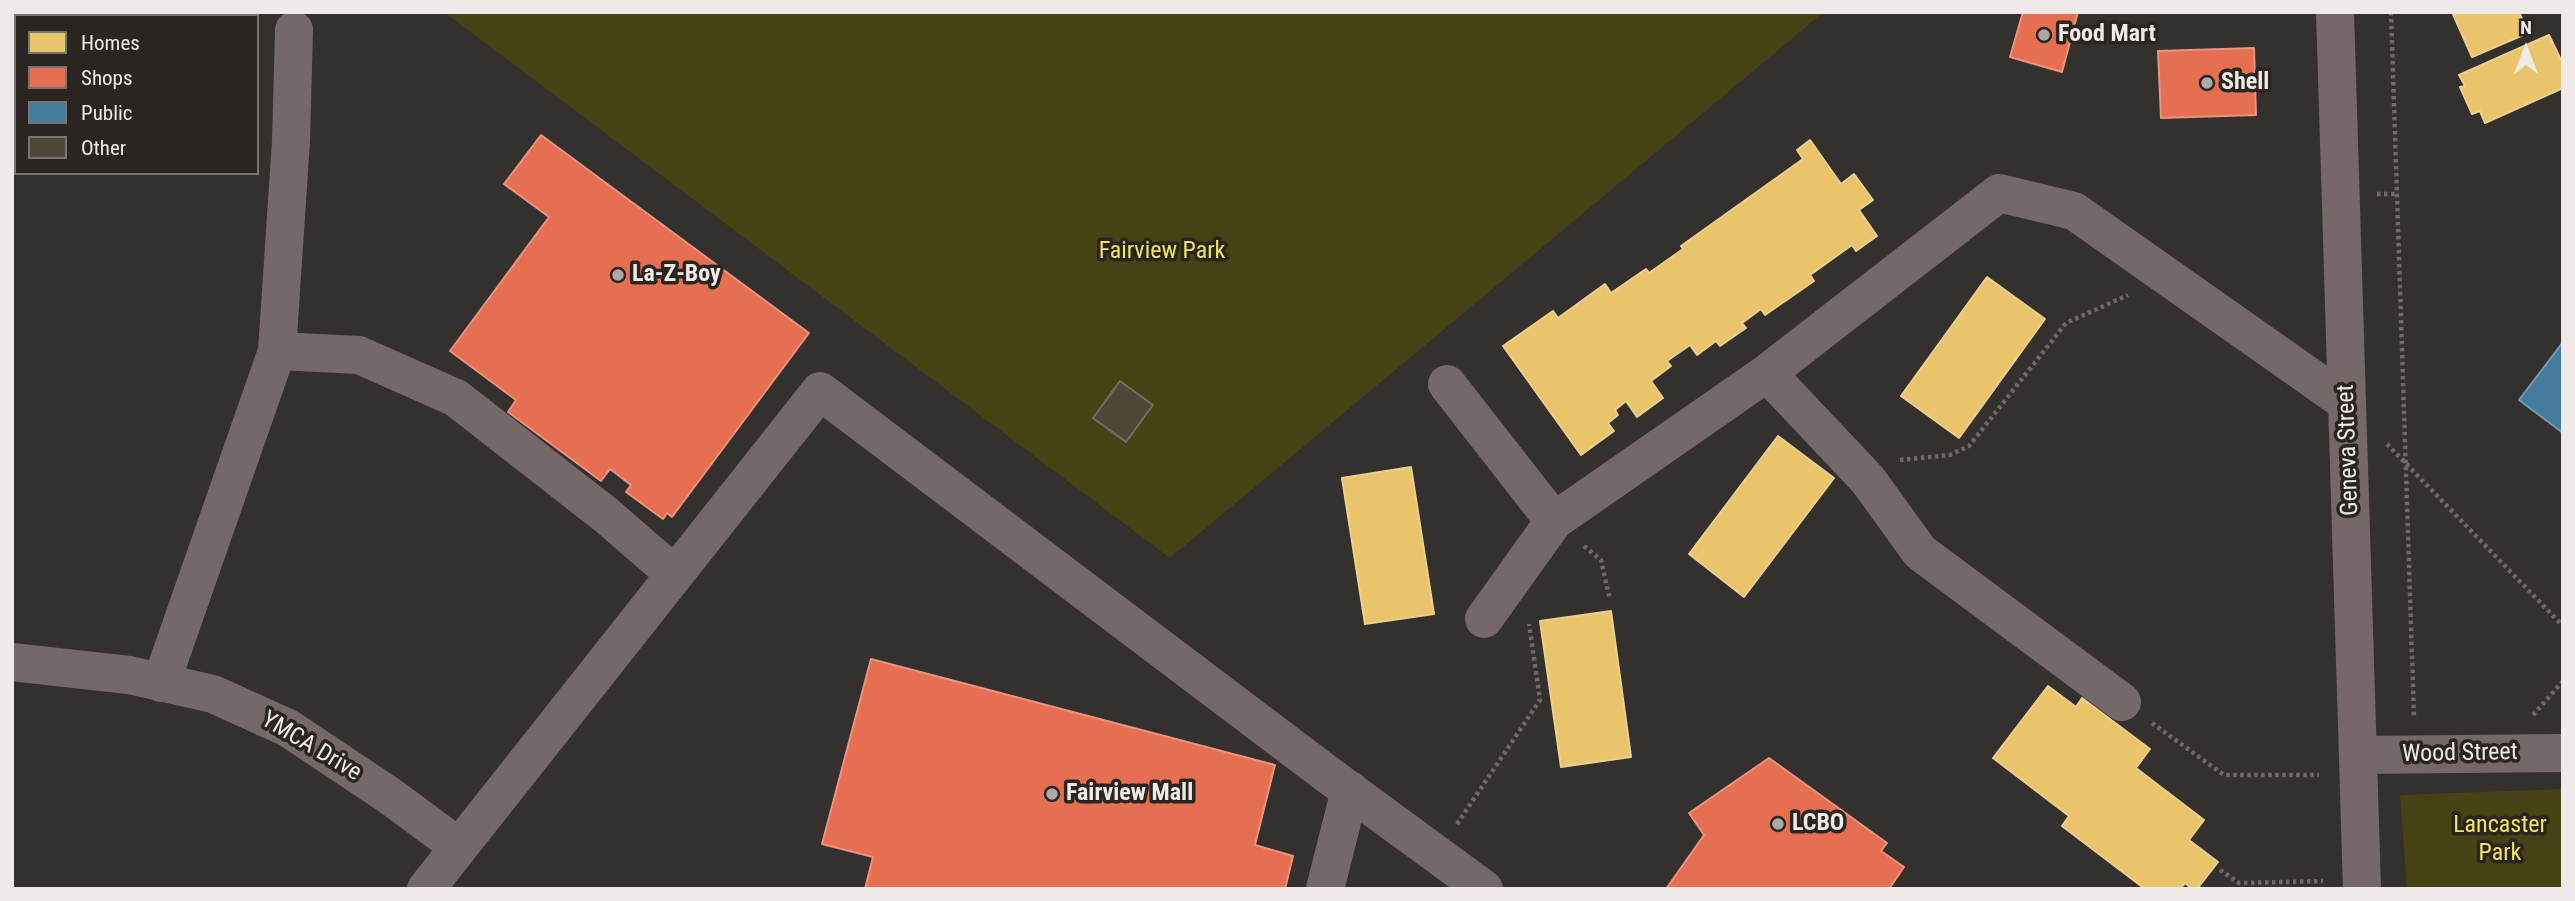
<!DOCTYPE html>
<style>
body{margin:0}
#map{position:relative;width:2575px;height:901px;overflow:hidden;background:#33302d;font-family:"Roboto Condensed",sans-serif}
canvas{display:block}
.frame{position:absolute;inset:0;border:14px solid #efeae8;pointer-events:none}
.legend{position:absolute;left:14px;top:14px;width:245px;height:161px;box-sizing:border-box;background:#2b2522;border:2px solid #797471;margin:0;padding:9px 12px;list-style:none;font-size:21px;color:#efeae8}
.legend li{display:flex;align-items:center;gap:14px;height:35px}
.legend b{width:35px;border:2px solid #797471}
.north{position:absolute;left:2491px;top:14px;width:70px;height:70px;-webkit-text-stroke:5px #2b2522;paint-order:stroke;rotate:0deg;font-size:19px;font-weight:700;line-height:28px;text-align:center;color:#efeae8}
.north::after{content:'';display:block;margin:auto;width:24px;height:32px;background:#efeae8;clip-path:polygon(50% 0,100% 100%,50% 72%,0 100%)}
</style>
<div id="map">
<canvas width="2575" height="901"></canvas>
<div class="frame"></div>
<ul class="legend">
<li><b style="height:19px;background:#e9c46a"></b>Homes</li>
<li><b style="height:19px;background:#e76f51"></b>Shops</li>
<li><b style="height:19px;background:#457b9d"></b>Public</li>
<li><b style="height:19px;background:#4f4736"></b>Other</li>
</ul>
<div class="north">N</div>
</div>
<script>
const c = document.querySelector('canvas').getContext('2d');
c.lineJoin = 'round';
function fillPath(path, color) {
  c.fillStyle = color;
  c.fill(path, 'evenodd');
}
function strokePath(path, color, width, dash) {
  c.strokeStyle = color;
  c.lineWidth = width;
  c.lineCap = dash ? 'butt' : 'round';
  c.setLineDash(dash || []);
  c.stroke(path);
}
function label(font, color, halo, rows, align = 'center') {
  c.font = font + ' "Roboto Condensed",sans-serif';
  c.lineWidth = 7;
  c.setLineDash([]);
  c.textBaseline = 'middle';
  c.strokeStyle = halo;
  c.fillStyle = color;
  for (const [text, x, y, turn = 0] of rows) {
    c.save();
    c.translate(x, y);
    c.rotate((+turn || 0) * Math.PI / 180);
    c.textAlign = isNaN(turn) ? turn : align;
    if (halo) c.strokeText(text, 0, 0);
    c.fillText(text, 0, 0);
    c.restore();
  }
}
fillPath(new Path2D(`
 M444 12H1824L1170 558Z
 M2563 789V889H2407L2400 795Z`), '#464214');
const homes = new Path2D(`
 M2452 12H2519L2528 33 2472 57Z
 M2549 35 2563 64V88L2485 123 2480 111 2472 114 2460 87 2465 86 2459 75Z
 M1810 140 1841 184 1854 174 1873 200 1859 210 1877 236 1856 251 1852 245 1810 275 1814 281 1765 315 1761 309 1742 323 1746 328 1720 346 1716 341 1697 355 1690 345 1667 361 1671 366 1651 381 1663 398 1637 417 1626 401 1615 410 1618 415 1608 423 1614 431 1581 455 1503 346 1553 311 1558 318 1605 284 1611 293 1646 269 1649 273 1683 249 1681 246 1803 159 1797 150Z
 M1987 277 2045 319 1959 438 1901 396Z
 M1778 436 1834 478 1744 597 1689 554Z
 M1411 467 1434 614 1365 624 1342 478Z
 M1611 611 1631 757 1561 767 1540 621Z
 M2048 686 2076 707 2082 698 2150 749 2136 768 2204 820 2189 840 2218 862 2197 889H2192L2185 883 2180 889H2145L2062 826 2069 816 1993 758Z`);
fillPath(homes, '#e9c46a');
strokePath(homes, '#ebcf90', 2);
const shops = new Path2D(`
 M2023 12H2078L2062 72 2010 57Z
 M2254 48 2256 115 2161 118 2158 51Z
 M541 135 809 333 672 517 667 513 663 519 626 492 631 485 610 469 601 481 508 412 516 400 450 351 549 217 504 184Z
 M871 659 1275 765 1255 845 1293 856 1285 889H865L873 857 822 844Z
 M1769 758 1887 843 1881 851 1904 867 1889 889H1666L1704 835 1689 813Z`);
fillPath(shops, '#e76f51');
strokePath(shops, '#e9947e', 2);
const public = new Path2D(`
 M2563 342V433L2519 400Z`);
fillPath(public, '#457b9d');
strokePath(public, '#789cb4', 2);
const building = new Path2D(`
 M1120 381 1153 405 1126 442 1093 418Z`);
fillPath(building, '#4f4736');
strokePath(building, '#716f6c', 2);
strokePath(new Path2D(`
 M2391 12 2414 717
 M2377 194H2397
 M2387 444 2563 626
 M1900 460 1950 455 1969 446 2066 323 2128 295
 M1584 546 1601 560 1610 600
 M2533 715 2563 681
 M2152 723 2224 775H2319
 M1457 824 1540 700 1529 624
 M2220 870 2239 883 2323 881`), '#716868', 4.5, [3.5, 3.5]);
strokePath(new Path2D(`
 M277 351 359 355 456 398 606 515 674 574
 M1767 373 1868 480 1920 552 2122 702
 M1447 384 1554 521 1767 373 1999 193 2074 211 2347 403
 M1484 619 1554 521
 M12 662 129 675 213 694 288 728 390 796 459 847
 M161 683 277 351 291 141 294 30
 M2358 755 2563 753
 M426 889 820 391 1327 774 1484 889
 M1325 889 1350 790`), '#756868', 38);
strokePath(new Path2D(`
 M2335 12 2362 889`), '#766868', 38);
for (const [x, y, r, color] of [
 [2044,35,7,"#ada9a7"],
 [2207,83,7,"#ada9a7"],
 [618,275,7,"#ada9a7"],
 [1052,794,7,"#ada9a7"],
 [1778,824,7,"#ada9a7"]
]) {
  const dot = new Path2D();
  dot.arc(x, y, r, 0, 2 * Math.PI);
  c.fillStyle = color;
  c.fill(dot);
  strokePath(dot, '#2b2522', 2.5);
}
label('bold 24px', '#efeae8', '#2b2522', [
 ["Food Mart",2058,35],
 ["Shell",2221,83],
 ["La-Z-Boy",632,275],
 ["Fairview Mall",1066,794],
 ["LCBO",1792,824]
], 'left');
label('24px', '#efe560', '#2b2522', [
 ["Fairview Park",1162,252],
 ["Lancaster",2500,826],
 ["Park",2500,854]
]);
label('24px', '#efeae8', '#2b2522', [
 ["Geneva Street",2349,450,-92],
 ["YMCA Drive",311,747,31],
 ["Wood Street",2460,754,-1]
]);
</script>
